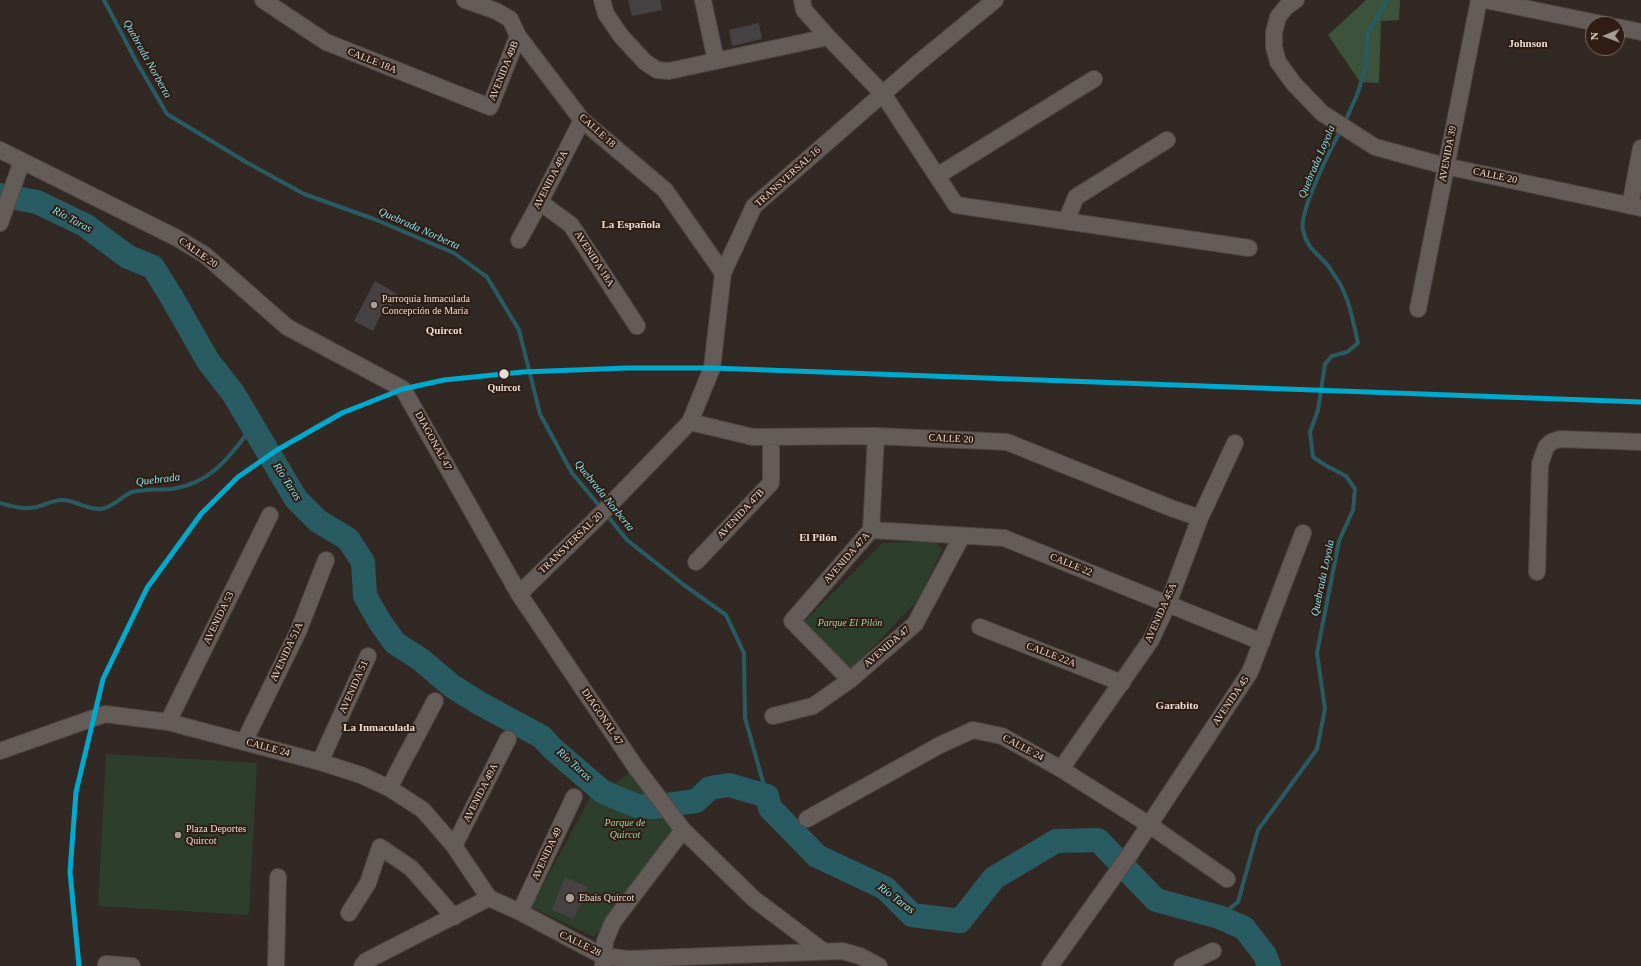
<!DOCTYPE html>
<meta charset="utf-8">
<style>
body{margin:0}
#map{position:relative;width:1641px;height:966px;overflow:hidden;background:#332924;font-family:Georgia,serif}
canvas{display:block}
.north{position:absolute;left:1585px;top:16px;width:40px;height:40px;box-sizing:border-box;background:#2f1d14;border:1px solid #796962;border-radius:50%;rotate:269deg;font-size:11px;font-weight:700;line-height:16px;text-align:center;color:#e8dcd6}
.north::after{content:'';display:block;margin:auto;width:14px;height:18px;background:#a99d98;clip-path:polygon(50% 0,100% 100%,50% 72%,0 100%)}
</style>
<div id="map">
<canvas width="1641" height="966"></canvas>
<div class="north">N</div>
</div>
<script>
const c = document.querySelector('canvas').getContext('2d');
c.lineJoin = 'round';
function fillPath(path, color) {
  c.fillStyle = color;
  c.fill(path, 'evenodd');
}
function strokePath(path, color, width, dash) {
  c.strokeStyle = color;
  c.lineWidth = width;
  c.lineCap = dash ? 'butt' : 'round';
  c.setLineDash(dash || []);
  c.stroke(path);
}
function label(font, color, halo, rows, align = 'center') {
  c.font = font + ' Georgia,serif';
  c.lineWidth = 4;
  c.setLineDash([]);
  c.textBaseline = 'middle';
  c.strokeStyle = halo;
  c.fillStyle = color;
  for (const [text, x, y, turn = 0] of rows) {
    c.save();
    c.translate(x, y);
    c.rotate((+turn || 0) * Math.PI / 180);
    c.textAlign = isNaN(turn) ? turn : align;
    if (halo) c.strokeText(text, 0, 0);
    c.fillText(text, 0, 0);
    c.restore();
  }
}
fillPath(new Path2D(`
 M935 541 942 550 919 599 850 671 803 623 883 543Z
 M106 754 257 763 249 915 98 906Z
 M630 772 683 830 594 937 536 909 531 908 601 777 616 783Z`), '#2d3f2c');
fillPath(new Path2D(`
 M1366 0H1400L1399 20 1381 21 1379 83 1360 82 1328 35Z`), '#3a533a');
strokePath(new Path2D(`
 M104 0 136 61 167 114 246 162 304 194 374 219 454 253 487 277 519 330 540 414 572 473 602 509
 M1344 124 1357 95 1366 67 1368 33 1387 0
 M0 503C11 506 24 510 36 507 45 505 53 500 62 500 75 500 88 510 101 509 111 509 125 494 132 492 145 489 159 490 172 489 212 483 230 456 253 426
 M606 514 627 540 684 585 726 615 744 653 745 718 767 796
 M1219 917 1238 902 1258 830 1317 749 1325 709 1317 653 1339 541 1353 510 1355 489 1346 476 1325 465 1313 457 1310 432 1318 410 1325 364 1332 356 1347 352 1358 343C1353 322 1350 301 1339 282 1335 277 1332 271 1329 267 1318 253 1307 249 1303 230 1299 211 1331 148 1341 130`), '#295c62', 4);
strokePath(new Path2D(`
 M0 195 37 202 85 225 128 257 153 267 171 296 208 361 233 393 296 499 318 521 348 539 363 562 365 596 380 622 395 643 420 659 452 686 479 703 542 737 553 749 603 792 622 800 637 806 652 807 696 801 710 788 729 785 767 796 770 808 817 856 885 888 912 915 960 921 994 878 1056 841 1098 840 1156 900 1219 917 1244 928 1265 955 1269 966`), '#295c62', 24);
fillPath(new Path2D(`
 M628 0H660L662 10 632 16Z
 M759 23 762 39 732 46 729 30Z
 M375 281 397 294 391 306 386 304 373 331 354 321Z
 M565 877 588 887 574 919 552 910Z`), '#464243');
const minor = new Path2D(`
 M263 0 326 42 490 107 518 36
 M465 0 496 11 510 19 518 36 582 120 665 190 723 273
 M602 0 606 14 621 36 645 62 657 70 669 71 828 37 883 94 956 205 1249 248
 M703 0 716 61
 M802 0 804 10 828 37
 M1296 0 1286 7 1278 17 1274 32V47L1278 62 1294 84 1322 113 1375 147 1445 166 1641 208
 M1485 0 1602 24
 M1617 27 1641 32
 M0 150 177 238 205 255 287 327 403 389 519 594 637 769 683 830 754 899 823 951
 M937 176 1094 79
 M540 202 571 225 637 326
 M1630 206 1641 148
 M1066 221 1076 197 1167 140
 M0 223 22 161
 M519 240 540 202 582 120
 M1418 309 1479 0
 M690 422 753 437 876 436 1007 442 1171 508 1200 518
 M871 530 1004 538 1262 642
 M696 562 771 483V437
 M1537 572 1540 464 1546 447 1551 442 1560 439 1641 442
 M519 594 597 518 690 422 712 368 723 273 754 206 917 64 995 0
 M980 627 1122 683
 M850 680 792 621 871 530 876 436
 M773 716 813 706 850 680 915 624 962 536
 M168 722 270 515
 M244 742 298 632 326 560
 M0 751 105 714 168 722 320 762 361 775 389 788 423 810 454 846 489 898
 M320 762 368 656
 M1061 769 1151 640 1168 604 1200 518 1235 443
 M389 788 435 701
 M807 819 940 745 973 730 1002 736 1061 769 1148 824 1227 879
 M454 846 508 739
 M489 898 520 912 603 956 628 959 842 951 860 956 879 966
 M520 912 574 797
 M349 913 368 883 380 847 411 868 454 917
 M106 964 132 966
 M276 966 278 877
 M362 966 366 961 489 898
 M603 966 605 941 613 922 683 830
 M1050 966 1130 854 1250 672 1303 533
 M1182 966 1213 951`);
strokePath(minor, '#4f4642', 18);
strokePath(minor, '#645c58', 16);
strokePath(new Path2D(`
 M79 966 70 872 76 792 103 679 147 588 201 514 238 477 277 450 342 413 403 389 444 380 523 372 627 368H712L1641 402`), '#00a9ce', 5);
for (const [x, y, r, color] of [
 [374,305,4,"#a99d98"],
 [504,374,5.5,"#e8dcd6"],
 [178,835,4,"#a99d98"],
 [570,898,5,"#a99d98"]
]) {
  const dot = new Path2D();
  dot.arc(x, y, r, 0, 2 * Math.PI);
  c.fillStyle = color;
  c.fill(dot);
  strokePath(dot, '#2f1d14', 1.5);
}
label('10px', '#e8dcd6', '#2f1d14', [
 ["CALLE 18A",372,61,22],
 ["AVENIDA 49B",504,71,-68],
 ["CALLE 18",597,131,42],
 ["AVENIDA 39",1448,154,-79],
 ["CALLE 20",1495,176,12],
 ["TRANSVERSAL 16",788,177,-42],
 ["AVENIDA 49A",551,180,-63],
 ["CALLE 20",198,253,35],
 ["AVENIDA 18A",594,259,57],
 ["CALLE 20",951,439,3],
 ["DIAGONAL 47",433,441,61],
 ["AVENIDA 47B",741,514,-47],
 ["TRANSVERSAL 20",571,543,-44],
 ["AVENIDA 47A",847,558,-49],
 ["CALLE 22",1071,565,22],
 ["AVENIDA 45A",1161,613,-66],
 ["AVENIDA 53",219,618,-64],
 ["AVENIDA 47",887,647,-41],
 ["AVENIDA 51A",287,652,-65],
 ["CALLE 22A",1051,655,21],
 ["AVENIDA 51",354,687,-66],
 ["AVENIDA 45",1231,701,-56],
 ["DIAGONAL 47",602,717,56],
 ["CALLE 24",268,748,15],
 ["CALLE 24",1023,748,28],
 ["AVENIDA 49A",481,793,-63],
 ["AVENIDA 49",547,854,-65],
 ["CALLE 28",580,944,26]
]);
label('10px', '#e8dcd6', '#2f1d14', [
 ["Parroquia Inmaculada",382,299],
 ["Concepción de María",382,311],
 ["Plaza Deportes",186,829],
 ["Quircot",186,841],
 ["Ebais Quircot",579,898]
], 'left');
label('bold 10px', '#e8dcd6', '#2f1d14', [
 ["Quircot",504,388]
]);
label('italic 10px', '#a1d6a3', '#2f1d14', [
 ["Parque El Pilón",850,623],
 ["Parque de",625,823],
 ["Quircot",625,835]
]);
label('bold 11px', '#e8dcd6', '#2f1d14', [
 ["Johnson",1528,44],
 ["La Española",631,225],
 ["Quircot",444,331],
 ["El Pilón",818,538],
 ["Garabito",1177,706],
 ["La Inmaculada",379,728]
]);
label('italic 11px', '#85e2ed', '#2f1d14', [
 ["Quebrada Norberta",147,59,61],
 ["Quebrada Loyola",1317,162,-67],
 ["Río Taras",72,220,28],
 ["Quebrada Norberta",419,229,24],
 ["Quebrada",158,480,-7],
 ["Río Taras",287,482,57],
 ["Quebrada Norberta",604,496,51],
 ["Quebrada Loyola",1323,578,-78],
 ["Río Taras",574,765,42],
 ["Río Taras",896,899,37]
]);
</script>
